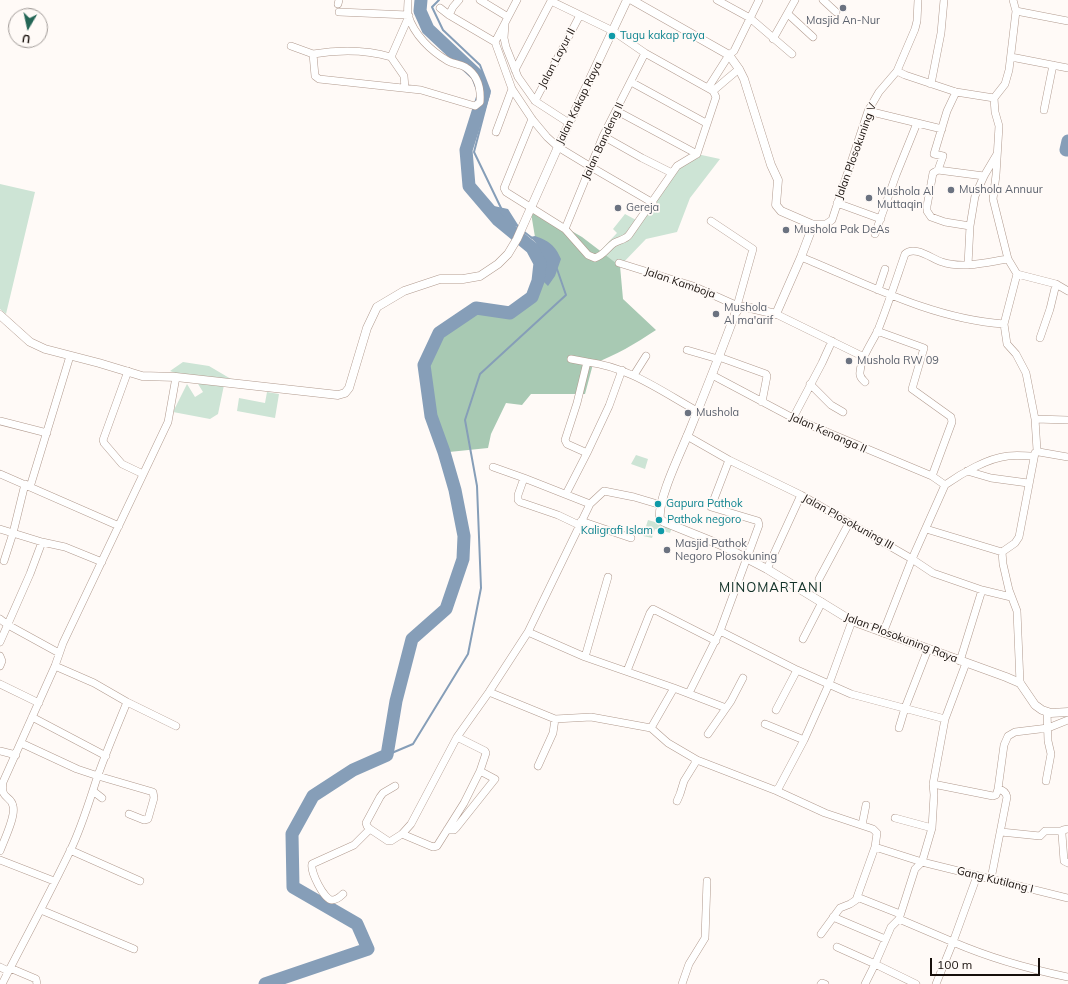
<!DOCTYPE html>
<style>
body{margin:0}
#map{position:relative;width:1068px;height:984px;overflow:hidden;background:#fffaf7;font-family:Mulish,sans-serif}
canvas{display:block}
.north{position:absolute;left:8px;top:8px;width:40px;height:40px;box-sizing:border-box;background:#fffaf7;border:1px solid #a29c99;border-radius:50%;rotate:189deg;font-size:11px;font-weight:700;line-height:16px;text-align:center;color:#170f0b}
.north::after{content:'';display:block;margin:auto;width:14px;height:18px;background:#246656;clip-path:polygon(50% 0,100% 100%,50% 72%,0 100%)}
.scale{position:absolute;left:930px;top:958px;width:110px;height:18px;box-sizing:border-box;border:2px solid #170f0b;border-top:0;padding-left:5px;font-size:12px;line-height:14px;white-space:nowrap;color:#170f0b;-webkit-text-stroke:3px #fffaf7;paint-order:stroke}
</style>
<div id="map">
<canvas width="1068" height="984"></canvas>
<div class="north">U</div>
<div class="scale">100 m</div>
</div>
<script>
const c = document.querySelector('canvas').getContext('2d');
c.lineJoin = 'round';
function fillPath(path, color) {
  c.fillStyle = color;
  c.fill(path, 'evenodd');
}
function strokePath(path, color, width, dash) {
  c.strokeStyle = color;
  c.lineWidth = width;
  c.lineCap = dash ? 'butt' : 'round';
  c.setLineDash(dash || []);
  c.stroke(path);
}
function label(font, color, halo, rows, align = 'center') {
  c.font = font + ' Mulish,sans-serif';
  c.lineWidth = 3.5;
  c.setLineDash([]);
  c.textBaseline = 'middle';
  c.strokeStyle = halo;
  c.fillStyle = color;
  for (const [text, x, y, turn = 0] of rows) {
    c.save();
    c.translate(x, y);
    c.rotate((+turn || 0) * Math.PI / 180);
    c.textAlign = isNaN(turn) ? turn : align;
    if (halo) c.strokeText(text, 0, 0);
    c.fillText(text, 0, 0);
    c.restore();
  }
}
fillPath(new Path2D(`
 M697 154 720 159 690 198 677 232 646 239 620 266 600 251 617 233 613 229 625 214 636 220 676 165Z
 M0 184 35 192 6 314 0 309Z
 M183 362 209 366 231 379 186 377 170 371Z
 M195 379 224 385 218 414 210 419 173 412 187 384 195 397 203 392Z
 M267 392 279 394 275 418 237 411 239 398 265 403Z
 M636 455 648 459 645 469 631 464Z
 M648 520 672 527 670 533 655 529 652 538 643 536Z`), '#cde4d5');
fillPath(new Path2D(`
 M530 207 582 237 620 266 623 299 656 330C635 344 616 355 593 364L585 394H531L522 405 506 403 491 434 488 448 449 452 436 416 429 365 443 332 476 311 510 316 537 297 545 263 536 243Z`), '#a8c9b3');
fillPath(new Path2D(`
 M494 206 508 209 520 228 498 220 488 210Z
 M535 236C549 241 555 245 561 259L555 276 548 286 541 279 545 263 536 243 530 237Z`), '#869eb8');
strokePath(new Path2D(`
 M439 0 432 7 443 30 480 65 490 91 474 152 502 210
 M523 231 532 238
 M387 755 413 744 468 654 481 588 477 486 465 420 480 374 566 295 557 269`), '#869eb8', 2);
strokePath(new Path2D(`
 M1068 141 1066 150H1068
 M265 984 368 949 357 924 293 887 292 834 313 796 353 770 387 755 396 701 412 639 446 609 463 559 464 536 455 490 444 452 431 416 424 365 439 333 476 308 510 313 532 297 538 281 540 263 532 248 498 220 469 186 466 150 484 93 477 75 428 29 420 11 421 0`), '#869eb8', 13);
const minor = new Path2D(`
 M480 0 508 17
 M717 0 750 18 792 54
 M823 0 836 12
 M1013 0 1016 11 1009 70 1005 84 994 98 995 112 999 126 996 175 993 199 1008 259 1017 274 1004 324 1007 344 1016 354 1026 373 1035 419 1037 450 1039 452 1068 457
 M338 4 339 0
 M440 8 449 15 495 42
 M1016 11 1068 21
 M339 12 408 15
 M788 14 813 37
 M449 15 453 7 459 0
 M505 24 504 38 506 47 518 77 535 101 569 123
 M773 39 795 0
 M495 42 512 89 532 119 547 137 558 147 591 167 653 203
 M495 42 517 0
 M291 46 313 54
 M391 57 409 16
 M1011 57 1068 68
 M515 70 551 1 613 31 645 53 713 91 716 97 697 154 677 166 629 235C625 240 619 240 614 243 607 248 604 255 595 258L588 255 565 229 506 192 504 188 532 119
 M897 71 905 75 956 92 994 98
 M631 82 706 123
 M931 84 941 33 944 0
 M405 88 404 76 391 57C367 50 338 50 313 54L315 76 319 79 421 90 475 106 480 102C481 89 478 75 465 67 460 64 453 64 448 61 431 51 414 35 408 15 407 11 408 5 408 0
 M708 88 729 55 734 51 759 0
 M713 91 727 79 739 69
 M956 92 947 111 934 154 943 156 938 170 933 173 927 206V211L931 217 945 222 970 226
 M535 101 580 15
 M1044 110 1053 65
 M617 111 697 154
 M868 111 942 129
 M496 132 512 89
 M603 136 642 158 672 173
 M938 170 984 176 997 154
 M837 203 881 219
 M711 221 753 249 737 306
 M811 224H826L832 220 868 111 879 92 897 71 915 29 917 21 918 0
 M565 229 603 136 645 53
 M875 234 896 175 917 123
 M801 257C867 284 932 319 1004 324
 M619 263 693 286 740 307
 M968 265 970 226 975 196 984 176
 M1017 274 1056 284 1068 291
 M878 290 885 269
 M776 314 864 357
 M877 331 924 348 912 389 951 417 952 422 932 476
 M1040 338 1050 309 1056 284
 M687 350 718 359
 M719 357 766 374 767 376 762 402
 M571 359 587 362
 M128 371 103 440 104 443 122 464 143 474
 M634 375 646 356
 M712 375 793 418 932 476 945 485
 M865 382C862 379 859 377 860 372 861 357 872 343 878 330 888 305 896 280 905 254 915 245 932 259 942 262 963 269 988 262 1008 259
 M810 384 831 405 843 412
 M793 418 822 363 832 341
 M1035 419 1068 420
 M0 421 47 433
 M687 436 729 460 801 495 912 559 933 573 982 590 1011 597
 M587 453 609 406 622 370
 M493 467 524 478 590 504
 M967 471 991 478 1028 483
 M0 474 119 526
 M524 478 518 495V500L520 502 558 515 579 525
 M30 487 70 356
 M566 494 587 453 567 444 565 440 577 403 587 362C629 367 661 391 697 411
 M581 521 631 538
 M0 529 42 542 65 547 102 562
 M926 529 1002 552
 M4 561 13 533 25 484
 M767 569 801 495
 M819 579 849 523
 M0 619 8 625 59 653
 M720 631 797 670 851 694 945 719
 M528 632 585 657 674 688 726 708
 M883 633 912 559 945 485C962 473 988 458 1008 456 1017 455 1025 456 1034 456
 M803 639 822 602
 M0 642 30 574 42 542
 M0 656 2 661 0 666
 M585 657 608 577
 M960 661 982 590
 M966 663 945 719 933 784 934 795 932 828 922 862 915 869 899 919 953 942 977 876
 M55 666 94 683 127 702 176 726
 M627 671 650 613 653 609 716 641
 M1020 683 1017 611 1009 590 1003 564 1002 552 1015 543 1019 537 1035 453
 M0 684 39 703
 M489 692 555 719 591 717 651 728 668 743 697 760 777 791 825 813 873 829 877 833 875 847 922 862 1068 898
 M689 693 720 631 759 525 758 521 711 507 729 460
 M776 710 797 670
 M32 717 106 756
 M765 724 804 740
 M651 728 674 688
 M899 728 905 708 928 649
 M708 734 731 701 743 678
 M21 743 77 769 98 776 153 792 154 798 148 819 144 820 129 814
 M0 751 16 755
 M538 766 553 733 555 719
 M1046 781 1051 754 1048 741 1047 712
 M933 784 993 796 996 795 998 789
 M93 791 102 798
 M777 791 804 740 829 684 852 621
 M677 801 680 794 684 781 697 760
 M895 818 932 828
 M862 825 866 805
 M370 829 367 826 366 823 380 797 383 793 395 786
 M1068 829 1063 830 1062 834 1064 861 1068 863
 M447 830H454L456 828 495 779 480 771
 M1001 832 1040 836 1045 831H1062
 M402 834 433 847 437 846 464 803 480 771 486 753 485 751 457 737
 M70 850 140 881
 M0 851C4 840 16 816 13 806 11 795 0 800 3 782L55 666 63 643 168 422 176 377
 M0 860 54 881
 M991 879 1007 797C1006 792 1003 790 998 789L1004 745 1008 736 1015 732 1048 728 1068 720
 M343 894C340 897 336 900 332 900 324 900 310 871 312 864L354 845 370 829 388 841H391L402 834 411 824 457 737 489 692 528 632 590 504 604 491 634 497 661 505
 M857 897 900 914
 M41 910 134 949
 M833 917 885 939
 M899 919 891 927 875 964 916 984
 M821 934 840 908 850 904 856 900 875 847
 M837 947 875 964 865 984
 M0 967 8 971
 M10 968 36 979 37 984
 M2 984C25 939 49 895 71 849 82 826 89 802 97 778 106 752 117 727 127 702
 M682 984 689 964 705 938 707 881
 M821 984 822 983 825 984
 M936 984 953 942C990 958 1029 969 1068 977`);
const tertiary = new Path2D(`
 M632 0 729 55 739 69 744 79 771 165 778 180 776 205 781 211 811 224 812 228 801 257 776 314 746 307H740L735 314C721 352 706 390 691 427 683 448 657 499 660 519L664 522 721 545 767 569 852 621 1006 677 1020 683 1035 705 1042 710 1051 713 1068 712
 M0 315 30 342 45 349 99 363 142 376 176 377 338 395 345 393 349 388 367 328 377 307 404 291 440 279H463L480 276 498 264 508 254 517 239 558 147 627 0`);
strokePath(minor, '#b19a8e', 8);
strokePath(tertiary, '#b19a8e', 9);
strokePath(minor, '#fff', 7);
strokePath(tertiary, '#fff', 8);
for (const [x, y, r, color] of [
 [843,8,4,"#6b7280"],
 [612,36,4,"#0f9aa8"],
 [951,190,4,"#6b7280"],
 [869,198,4,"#6b7280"],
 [618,208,4,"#6b7280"],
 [786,230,4,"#6b7280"],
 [716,314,4,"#6b7280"],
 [849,361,4,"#6b7280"],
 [688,413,4,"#6b7280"],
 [658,504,4,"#0f9aa8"],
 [659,520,4,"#0f9aa8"],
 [661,531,4,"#0f9aa8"],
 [667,550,4,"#6b7280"]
]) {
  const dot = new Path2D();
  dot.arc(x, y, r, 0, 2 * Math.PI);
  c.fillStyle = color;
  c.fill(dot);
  strokePath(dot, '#fffaf7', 1.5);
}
label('11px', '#5b616d', '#fffaf7', [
 ["Masjid An-Nur",843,21,"center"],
 ["Mushola Annuur",959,190],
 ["Mushola Al",877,192],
 ["Muttaqin",877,205],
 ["Gereja",626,208],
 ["Mushola Pak DeAs",794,230],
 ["Mushola",724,308],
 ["Al ma'arif",724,321],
 ["Mushola RW 09",857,361],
 ["Mushola",696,413],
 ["Masjid Pathok",675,544],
 ["Negoro Plosokuning",675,557]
], 'left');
label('11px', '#0d838f', '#fffaf7', [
 ["Tugu kakap raya",620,36],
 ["Gapura Pathok",666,504],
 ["Pathok negoro",667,520],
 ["Kaligrafi Islam",653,531,"right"]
], 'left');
label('11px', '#170f0b', '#fffaf7', [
 ["Jalan Layur II",557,58,-62],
 ["Jalan Kakap Raya",579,103,-64],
 ["Jalan Bandeng II",603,141,-65],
 ["Jalan Plosokuning V",856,151,-70],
 ["Jalan Kamboja",680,283,19],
 ["Jalan Kenanga II",828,433,24],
 ["Jalan Plosokuning III",848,522,29],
 ["Jalan Plosokuning Raya",901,638,21],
 ["Gang Kutilang I",995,880,14]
]);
c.letterSpacing = '1px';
label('13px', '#133229', '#fffaf7', [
 ["MINOMARTANI",771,588]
]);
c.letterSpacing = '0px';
</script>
